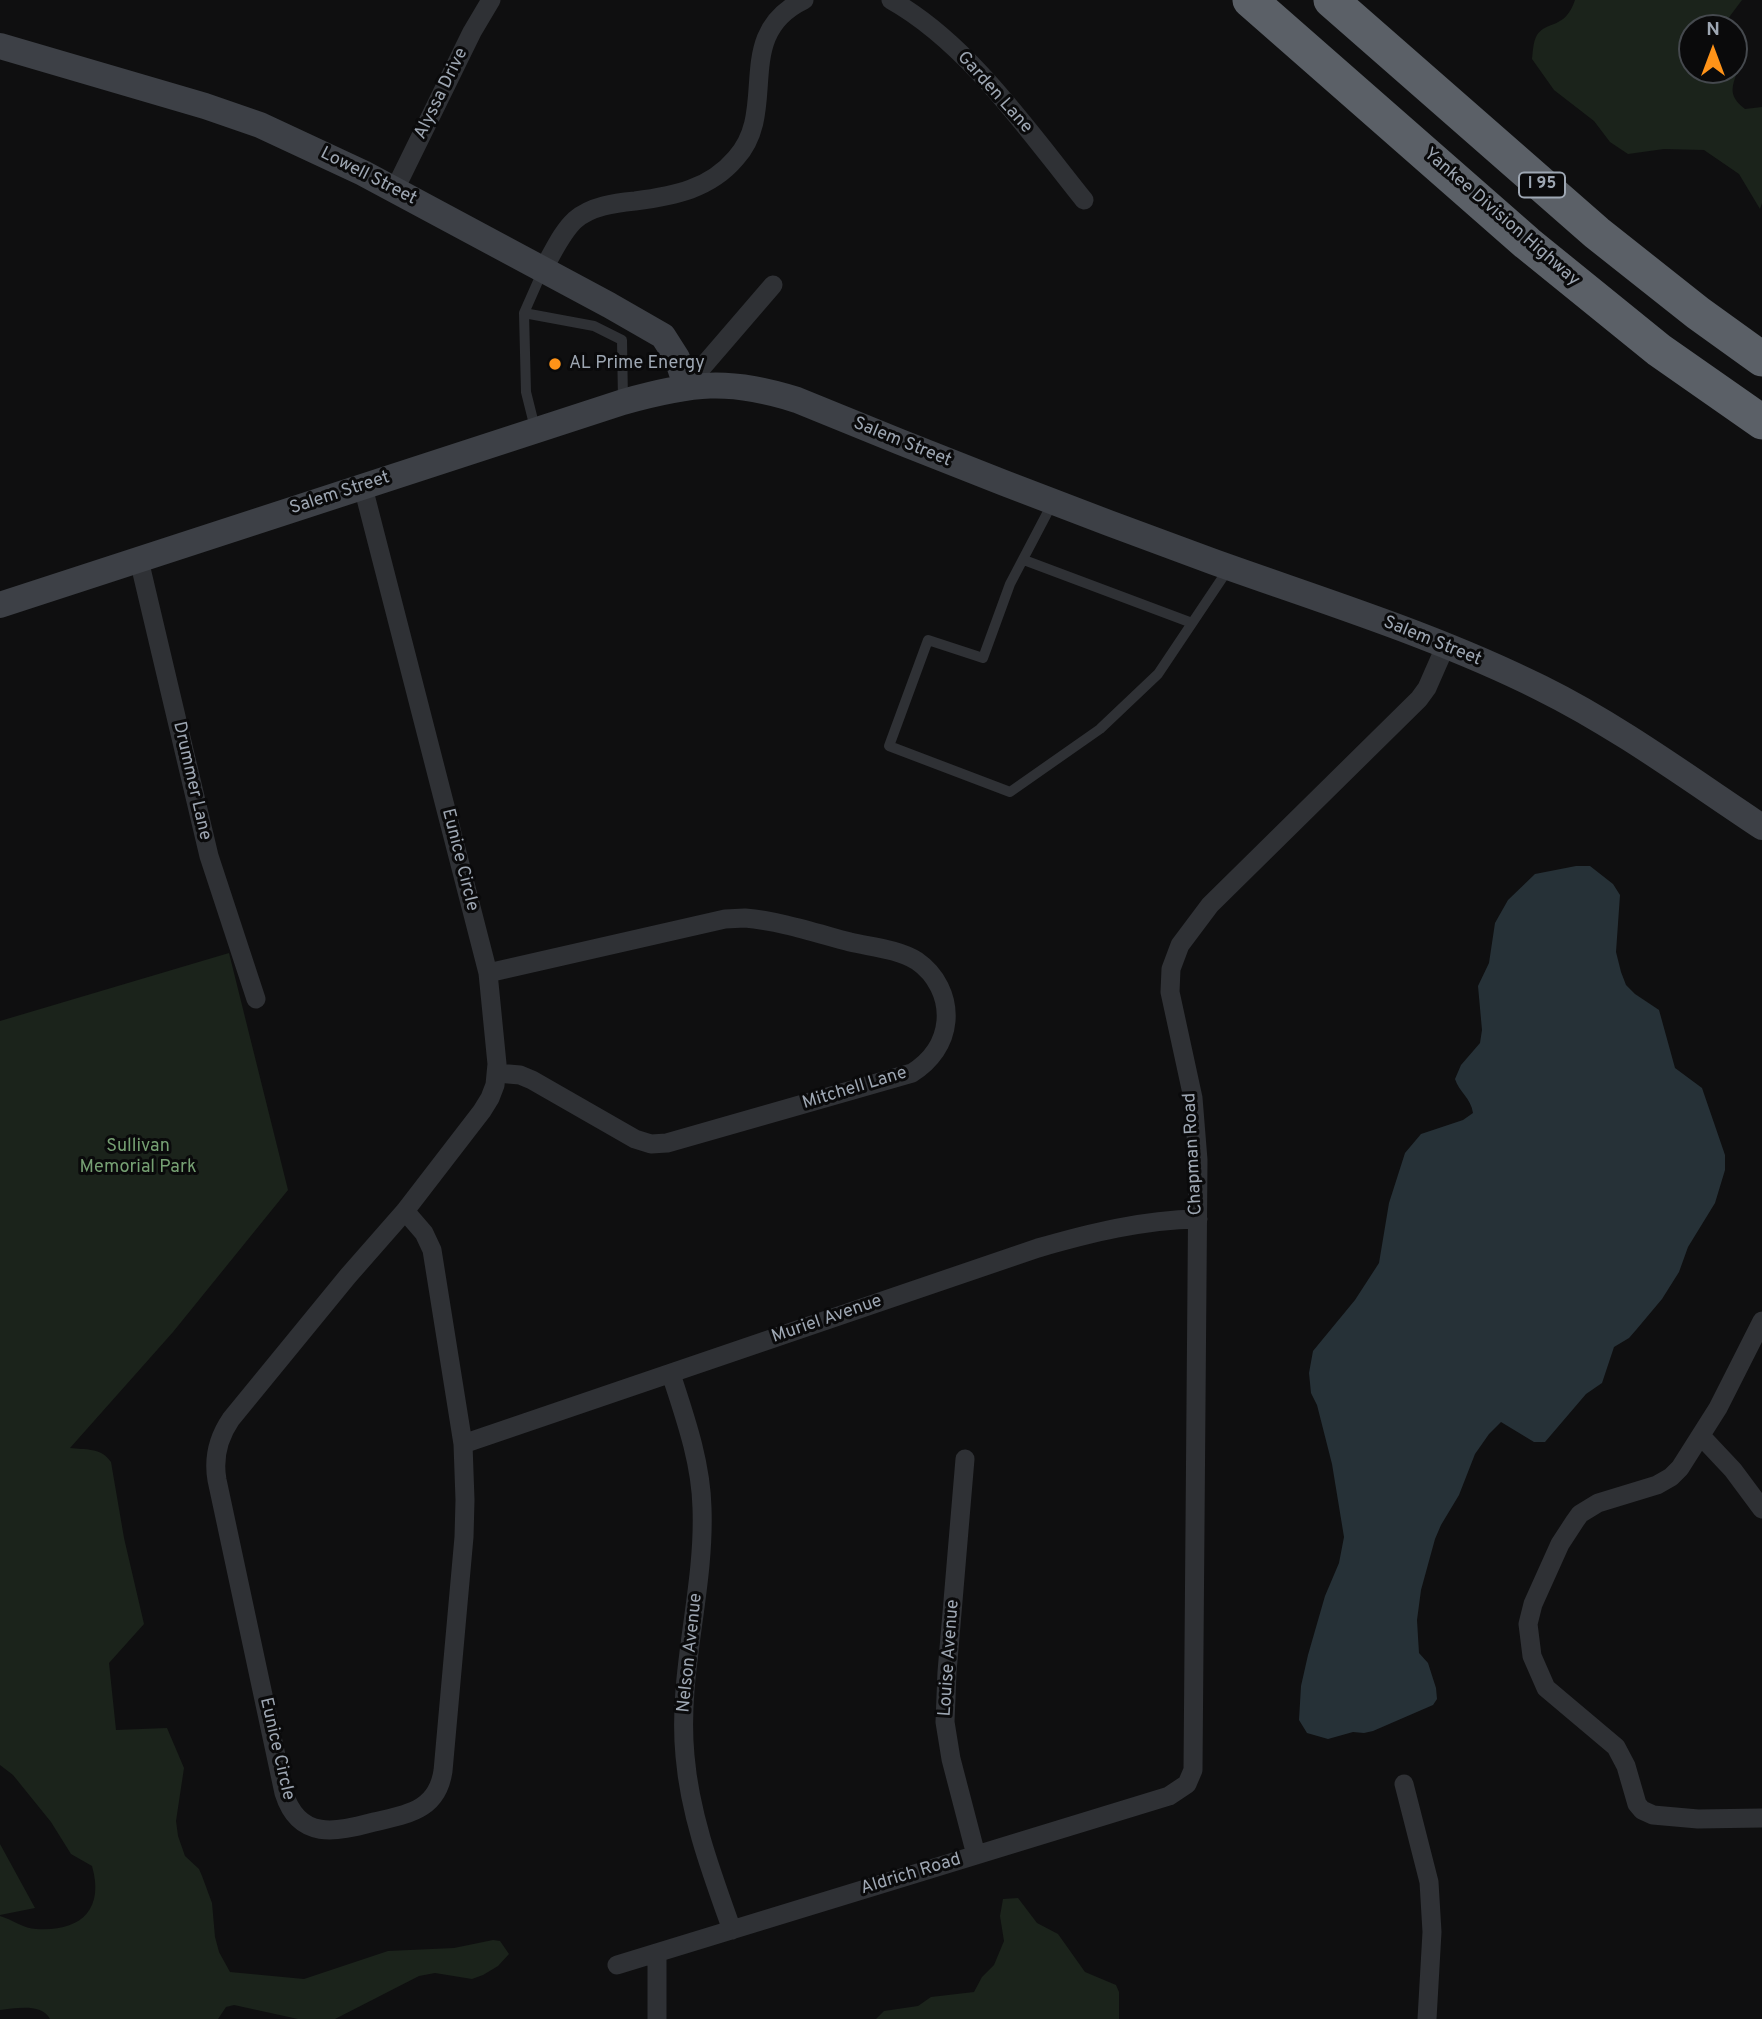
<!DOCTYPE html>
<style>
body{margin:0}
#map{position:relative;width:1762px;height:2019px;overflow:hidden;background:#0f0f10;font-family:Overpass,sans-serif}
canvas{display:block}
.north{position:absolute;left:1678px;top:14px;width:70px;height:70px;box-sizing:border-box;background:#0a0a0b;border:2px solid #45494e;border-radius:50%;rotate:0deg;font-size:19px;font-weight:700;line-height:28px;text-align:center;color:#9ea7b3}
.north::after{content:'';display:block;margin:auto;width:24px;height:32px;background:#ff9318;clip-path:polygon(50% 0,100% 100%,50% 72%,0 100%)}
</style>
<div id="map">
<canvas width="1762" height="2019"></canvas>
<div class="north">N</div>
</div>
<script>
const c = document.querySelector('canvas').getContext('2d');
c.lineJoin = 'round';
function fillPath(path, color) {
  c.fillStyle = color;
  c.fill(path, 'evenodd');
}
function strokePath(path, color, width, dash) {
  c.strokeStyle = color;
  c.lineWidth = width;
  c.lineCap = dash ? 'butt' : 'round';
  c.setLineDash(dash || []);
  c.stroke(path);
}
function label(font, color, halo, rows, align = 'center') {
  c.font = font + ' Overpass,sans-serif';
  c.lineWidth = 6;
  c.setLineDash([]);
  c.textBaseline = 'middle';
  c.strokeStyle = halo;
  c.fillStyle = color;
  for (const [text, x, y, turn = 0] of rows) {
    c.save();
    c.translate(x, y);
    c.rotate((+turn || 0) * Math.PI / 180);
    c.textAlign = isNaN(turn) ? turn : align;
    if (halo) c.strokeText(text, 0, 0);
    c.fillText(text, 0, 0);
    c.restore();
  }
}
fillPath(new Path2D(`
 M1575 0H1742L1730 16 1724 28H1692V70H1734V57L1739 66C1733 86 1726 94 1745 109L1762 107V203L1760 209 1739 174 1704 150 1664 149 1628 154 1610 142 1594 121 1554 90 1532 59C1533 51 1533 42 1537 35 1547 20 1565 30 1575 0Z
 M229 953 288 1190 173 1332 70 1448C85 1450 101 1447 111 1462L124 1538 144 1624 109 1663 116 1730 167 1728 184 1768 176 1821 178 1836 185 1856 199 1869 202 1876 212 1903 215 1937 219 1952 230 1972 304 1979 388 1951 454 1948 493 1940 500 1941 509 1954 498 1966 483 1975 472 1979 435 1973 419 1976 335 2019H298L234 2005 226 2007 218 2019H50C42 2003 16 2008 0 2010V1916C11 1919 25 1929 36 1929 79 1932 105 1911 92 1866L71 1854 51 1822 13 1775 0 1765V1021Z
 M0 1844 35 1908 0 1915Z
 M1018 1898 1037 1923 1058 1934 1085 1972 1116 1985 1119 1992V2019H876L884 2011 918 2006 931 1997 974 1992 982 1977 994 1965 1004 1941 1000 1916 1003 1899Z`), '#1b231b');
fillPath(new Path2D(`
 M1576 866H1590L1613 884 1620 895 1616 952 1621 972 1626 985 1635 994 1659 1010 1675 1068 1702 1088 1725 1155V1170L1715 1203 1688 1247 1679 1272 1662 1299 1636 1330 1629 1338 1614 1347 1602 1383 1586 1394 1545 1442H1534L1501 1422 1489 1434 1475 1454 1459 1495 1441 1525 1435 1539 1421 1590 1417 1620 1418 1637 1419 1653 1428 1663 1436 1688 1437 1699 1433 1705 1373 1731 1364 1733 1353 1732 1328 1739 1307 1733 1299 1720 1301 1686 1308 1655 1325 1596 1339 1563 1344 1537 1332 1464 1317 1405 1311 1393 1309 1373 1313 1351 1355 1300 1379 1263 1389 1203 1405 1153 1421 1134 1463 1120 1473 1113C1471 1098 1459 1092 1455 1079L1461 1065 1480 1043 1482 1030 1478 986 1489 963 1495 923 1508 900 1535 874Z`), '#263137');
strokePath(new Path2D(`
 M524 313 594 326 622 340 623 401
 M535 428 526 392 524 313 543 270
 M1053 502 1010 584 983 658 928 640 889 746 1010 792 1100 729 1158 674 1229 568
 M1024 560 1192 623`), '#2f3135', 10);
strokePath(new Path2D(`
 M891 0C968 43 1030 133 1084 200
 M395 189 472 32 491 0
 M543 269C553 253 561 233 575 220 591 206 615 203 635 201 674 196 710 189 736 158 780 109 731 35 804 0
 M686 386 773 285
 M363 487 488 973 497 1064 495 1085 490 1098 482 1111 405 1211 348 1276 231 1419C218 1438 213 1457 217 1480L284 1793C299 1841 336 1832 374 1822 407 1814 437 1811 443 1771L464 1537 465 1500 463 1444 432 1250 424 1233 405 1211
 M139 560 209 856 256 999
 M488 973 725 919 745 918C780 921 816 933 850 942 871 947 898 949 917 961 936 974 948 997 946 1021 944 1043 931 1061 912 1073L667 1143 651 1144 635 1139 532 1080 520 1075 497 1073
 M1762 1321 1718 1408 1680 1468 1671 1477 1657 1485 1598 1503 1580 1514 1575 1521 1560 1544 1533 1604 1528 1624 1532 1656 1546 1688 1616 1747 1626 1766 1637 1804 1642 1810 1653 1815 1698 1819 1762 1818
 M671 1374C685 1417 701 1462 702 1508 705 1591 677 1673 685 1756 690 1816 712 1874 732 1930
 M1701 1436 1733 1470 1762 1509
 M463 1444 1038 1248C1090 1233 1142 1220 1198 1219
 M965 1459 947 1672 945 1722 951 1759 976 1855
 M1404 1784 1429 1882 1432 1932 1427 2019
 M617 1965 1169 1796 1187 1784 1193 1770 1198 1160 1193 1098 1170 992 1171 969 1180 945 1210 905 1419 699 1427 688 1445 647
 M657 2019V1953`), '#2f3135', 19);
strokePath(new Path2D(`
 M0 46 205 106 260 125 363 173 609 305 663 336 677 358 686 386
 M0 605 623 402C692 383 728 378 797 400 935 457 1074 511 1214 562 1323 601 1437 636 1541 688 1618 726 1691 780 1762 827`), '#3d4046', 26);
strokePath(new Path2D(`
 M1250 0 1527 243 1659 350 1762 422
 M1331 0 1597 233 1698 313 1762 359`), '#5b6067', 35);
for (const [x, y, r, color] of [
 [555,364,7,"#ff9318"]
]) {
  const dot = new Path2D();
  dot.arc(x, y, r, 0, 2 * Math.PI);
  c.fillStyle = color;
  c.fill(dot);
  strokePath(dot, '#0a0a0b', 2.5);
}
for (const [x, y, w] of [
 [1542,185,46]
]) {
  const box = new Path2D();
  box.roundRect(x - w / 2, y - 12.5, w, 25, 5);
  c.fillStyle = '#0a0a0b';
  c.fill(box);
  strokePath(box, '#9ea7b3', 2);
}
label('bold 16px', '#9ea7b3', null, [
 ["I 95",1542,185]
]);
label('18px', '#9ea7b3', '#0a0a0b', [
 ["Garden Lane",994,93,48],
 ["Alyssa Drive",442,94,-64],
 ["Lowell Street",368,177,27],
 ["Yankee Division Highway",1501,218,41],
 ["Salem Street",902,443,22],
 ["Salem Street",340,494,-18],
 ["Salem Street",1432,642,22],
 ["Drummer Lane",191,781,77],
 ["Eunice Circle",459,860,76],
 ["Mitchell Lane",855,1089,-17],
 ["Chapman Road",1194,1154,-93],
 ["Muriel Avenue",827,1320,-19],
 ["Nelson Avenue",691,1653,-84],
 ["Louise Avenue",950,1658,-86],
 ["Eunice Circle",276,1749,77],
 ["Aldrich Road",911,1875,-17]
]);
label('18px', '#9ea7b3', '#0a0a0b', [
 ["AL Prime Energy",569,364]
], 'left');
label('18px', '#76a073', '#0a0a0b', [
 ["Sullivan",138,1147],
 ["Memorial Park",138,1168]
]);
</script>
